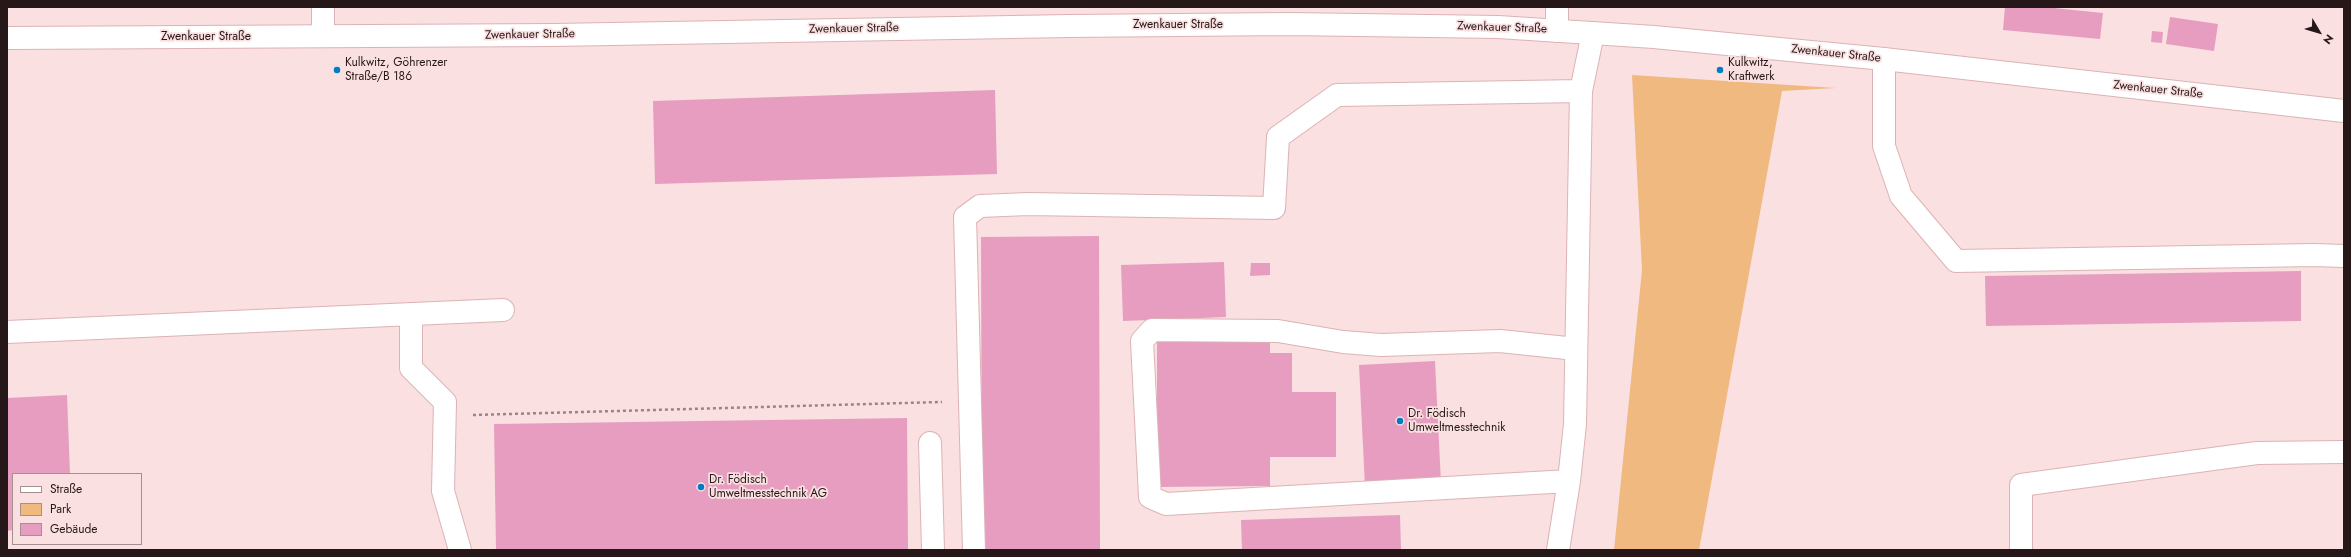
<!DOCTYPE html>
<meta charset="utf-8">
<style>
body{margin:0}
#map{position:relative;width:2351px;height:557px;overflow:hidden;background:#fae0e1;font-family:Jost,sans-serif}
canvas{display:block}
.frame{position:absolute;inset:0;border:8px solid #261818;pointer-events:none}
.legend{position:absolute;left:12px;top:473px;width:130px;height:72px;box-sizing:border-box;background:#fae0e1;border:1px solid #a59091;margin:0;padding:5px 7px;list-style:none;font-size:12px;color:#261818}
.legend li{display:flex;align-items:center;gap:8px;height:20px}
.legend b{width:20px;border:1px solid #a59091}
.north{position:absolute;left:2299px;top:12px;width:40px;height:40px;-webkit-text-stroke:3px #fae0e1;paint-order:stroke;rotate:128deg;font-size:11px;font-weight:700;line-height:16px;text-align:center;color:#261818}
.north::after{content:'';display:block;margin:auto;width:14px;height:18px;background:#261818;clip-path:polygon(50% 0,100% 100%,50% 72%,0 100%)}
</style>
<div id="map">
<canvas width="2351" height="557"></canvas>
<div class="frame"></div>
<ul class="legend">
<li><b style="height:5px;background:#fff"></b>Straße</li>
<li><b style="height:11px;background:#f0b97f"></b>Park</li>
<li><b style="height:11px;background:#e69dc0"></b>Gebäude</li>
</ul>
<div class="north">N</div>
</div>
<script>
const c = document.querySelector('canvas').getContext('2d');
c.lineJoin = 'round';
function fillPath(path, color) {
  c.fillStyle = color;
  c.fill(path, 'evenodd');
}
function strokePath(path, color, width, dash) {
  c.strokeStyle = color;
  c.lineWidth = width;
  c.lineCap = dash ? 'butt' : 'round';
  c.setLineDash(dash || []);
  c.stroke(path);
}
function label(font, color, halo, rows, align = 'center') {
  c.font = font + ' Jost,sans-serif';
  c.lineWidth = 3.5;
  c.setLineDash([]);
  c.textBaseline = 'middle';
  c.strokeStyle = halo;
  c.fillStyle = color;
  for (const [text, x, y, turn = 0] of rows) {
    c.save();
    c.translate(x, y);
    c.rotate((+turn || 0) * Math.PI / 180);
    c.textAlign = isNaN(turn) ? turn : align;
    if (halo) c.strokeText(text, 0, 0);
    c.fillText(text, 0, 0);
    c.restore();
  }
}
fillPath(new Path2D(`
 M1632 75 1836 88 1782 91 1699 550H1614L1642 270Z`), '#f0b97f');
fillPath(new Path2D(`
 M2005 7H2044L2103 13 2100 39 2003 30Z
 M2170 17 2218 24 2214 51 2166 44Z
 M2152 31 2163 32 2162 43 2151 42Z
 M995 90 997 174 655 184 653 101Z
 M1099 236 1100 550H982L981 237Z
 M1224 262 1226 317 1123 321 1121 265Z
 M1251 263H1270V275L1250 276Z
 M2301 271V321L1986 326 1985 276Z
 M1157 339H1270V353H1292V392H1336V457H1270V486L1157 487Z
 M1435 361 1441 483 1365 487 1359 365Z
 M67 395 70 474H13V530L7 531V398Z
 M907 418 908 550H496L494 424Z
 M1400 515 1401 550H1242L1241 520Z`), '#e69dc0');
const minor = new Path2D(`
 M1557 31V7
 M323 36V7
 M1884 59V146L1901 196 1956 261 2314 255 2344 256
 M411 314V368L445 402 443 491 460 550
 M7 332 503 310
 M1576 349 1500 341 1381 345 1343 342 1278 331 1152 330 1142 341 1150 497 1166 504 1569 481 1575 424 1581 91 1593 33
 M930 443 933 550
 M974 550 965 217 980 206 1028 204 1274 208 1278 137 1337 95 1581 91
 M1558 550 1569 481
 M2021 550V485L2257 453 2344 452`);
const major = new Path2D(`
 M7 38 554 35 1069 26 1289 24 1498 27 1654 37 1884 59 2344 111`);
strokePath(minor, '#dcb3b5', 24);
strokePath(major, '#dcb3b5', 24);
strokePath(new Path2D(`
 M473 415 942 402`), '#9a8586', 2.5, [3, 3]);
strokePath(minor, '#fff', 22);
strokePath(major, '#fff', 22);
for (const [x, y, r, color] of [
 [337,70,4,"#007cc5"],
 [1720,70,4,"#007cc5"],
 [1400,421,4,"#007cc5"],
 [701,487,4,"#007cc5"]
]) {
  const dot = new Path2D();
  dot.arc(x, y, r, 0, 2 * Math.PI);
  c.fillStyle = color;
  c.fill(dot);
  strokePath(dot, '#fae0e1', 1.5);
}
label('12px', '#261818', '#fae0e1', [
 ["Zwenkauer Straße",1178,25],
 ["Zwenkauer Straße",1502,28,2],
 ["Zwenkauer Straße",854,29,-1],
 ["Zwenkauer Straße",530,35,-1],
 ["Zwenkauer Straße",206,37],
 ["Zwenkauer Straße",1836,54,6],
 ["Zwenkauer Straße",2158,90,6]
]);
label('12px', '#261818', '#fae0e1', [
 ["Kulkwitz, Göhrenzer",345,63],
 ["Straße/B 186",345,77],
 ["Kulkwitz,",1728,63],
 ["Kraftwerk",1728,77],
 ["Dr. Födisch",1408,414],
 ["Umweltmesstechnik",1408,428],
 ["Dr. Födisch",709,480],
 ["Umweltmesstechnik AG",709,494]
], 'left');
</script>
